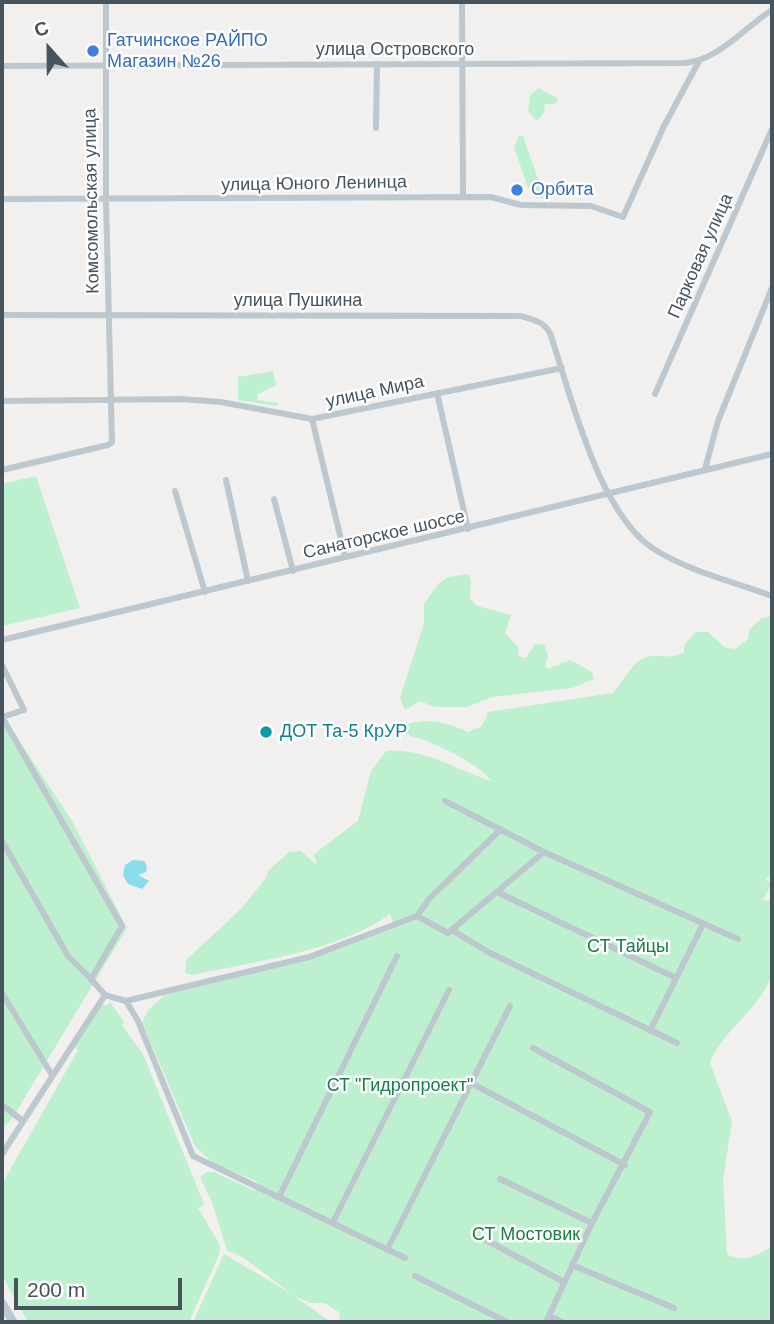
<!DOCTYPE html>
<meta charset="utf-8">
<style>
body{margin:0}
#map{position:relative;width:774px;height:1324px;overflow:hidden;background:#f2efef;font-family:Arial,sans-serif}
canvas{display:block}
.frame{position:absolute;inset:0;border:4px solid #47535d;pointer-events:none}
.north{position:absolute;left:14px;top:14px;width:70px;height:70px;-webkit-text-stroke:5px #fff;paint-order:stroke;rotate:339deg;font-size:19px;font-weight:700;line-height:28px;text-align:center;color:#47535d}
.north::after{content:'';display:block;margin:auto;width:24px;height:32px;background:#47535d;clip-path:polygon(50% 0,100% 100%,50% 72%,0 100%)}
.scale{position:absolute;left:14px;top:1278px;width:168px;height:32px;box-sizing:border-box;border:4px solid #47535d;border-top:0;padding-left:9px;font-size:21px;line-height:24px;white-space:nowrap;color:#47535d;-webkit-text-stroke:5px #fff;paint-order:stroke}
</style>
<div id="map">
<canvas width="774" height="1324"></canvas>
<div class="frame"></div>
<div class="north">С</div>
<div class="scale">200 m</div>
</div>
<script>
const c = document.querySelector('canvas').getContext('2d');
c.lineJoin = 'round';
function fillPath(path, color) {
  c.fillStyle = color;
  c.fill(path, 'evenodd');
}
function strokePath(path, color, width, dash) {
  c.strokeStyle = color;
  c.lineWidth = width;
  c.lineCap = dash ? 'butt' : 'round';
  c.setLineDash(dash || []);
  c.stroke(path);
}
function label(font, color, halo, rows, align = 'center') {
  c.font = font + ' Arial,sans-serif';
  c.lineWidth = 5;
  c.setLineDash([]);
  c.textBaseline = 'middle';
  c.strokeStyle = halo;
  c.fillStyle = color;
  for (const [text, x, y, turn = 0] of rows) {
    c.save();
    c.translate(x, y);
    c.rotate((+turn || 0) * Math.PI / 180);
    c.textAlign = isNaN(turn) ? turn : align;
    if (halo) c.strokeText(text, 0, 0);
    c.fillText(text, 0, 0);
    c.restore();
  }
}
fillPath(new Path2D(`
 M538 88 558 98 555 104H545L544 113 537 121 528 112 530 96Z
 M519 136H523L538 179 552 192 549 199 536 198 528 188 514 147Z
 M273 371 276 385 258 394 257 400 278 403 277 406 238 400V377Z
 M36 476 80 608 2 626V484Z
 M468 574 471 580 470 599 477 606 511 615 505 633 519 648 518 656 526 658 535 644 545 645 548 657 545 665 548 669 570 660 592 672 594 679 572 688 492 697 467 707H435L420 701 405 710 400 698 424 623V604L439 583 448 577Z
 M772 616V873L766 880 772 883 763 900 772 901C772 921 774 954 772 973 763 1007 723 1029 710 1063L732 1121 723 1180 727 1254C742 1264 758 1255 772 1247V1322H340L339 1312 324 1303H311L294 1296 331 1322H193L224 1254 292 1294 244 1258 227 1250 211 1200 200 1177 207 1172H214L255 1191 257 1181 215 1165 195 1146 142 1022 149 1009 165 995 311 959 394 926 390 914C339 951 253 962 192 975L185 973 187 959 241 909 266 878 268 871 289 852 301 851 317 865 314 854 358 821 371 771 386 751C427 748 455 770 492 781 476 763 450 751 429 742 419 737 405 737 398 728 424 716 443 721 468 732L482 726 488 712 613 693C622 683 633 660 647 657 662 653 670 661 684 652L685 644 696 632H708L724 647 735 649 748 639 749 630 762 618Z
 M2 714 72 821 127 928 13 1117 2 1130Z
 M110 1002 124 1022 122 1025 143 1054 204 1204 198 1208 220 1245 219 1255 189 1322H28L2 1275V1184L78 1050 74 1047 101 1003 106 1006Z`), '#bdf0cf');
fillPath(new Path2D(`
 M133 860 144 861 147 866 146 872 138 875 149 881 142 889 128 884 123 875 125 865Z`), '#8adced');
strokePath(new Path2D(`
 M462 2 463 196
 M2 66 684 63C718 61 745 27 772 10
 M376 128 377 64
 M2 199 491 197 521 205 591 206 623 217 664 126 699 61
 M2 315 521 316C534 320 543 321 550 333 571 395 599 517 657 551 692 572 734 582 772 596
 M437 393 468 529
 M655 394 772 129
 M2 401 181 399 221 402 312 419 562 368
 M312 419 345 556
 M705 469 718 421 772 288
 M2 470 108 445 112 442 106 200V2
 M226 480 248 581
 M175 491 205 592
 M274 499 293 571
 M2 640 772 454
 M2 665 24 710 2 717 122 926 91 979 105 995 126 1001 138 1021 193 1156 405 1258
 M445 801 544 852 738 939
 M2 841 68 956 91 979
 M497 892 676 978
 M417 916 448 933 544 852
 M452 930 488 952 677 1043
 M2 993 52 1075
 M126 1001 309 957 417 916 429 899 501 829
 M650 1031 703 924
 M533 1048 650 1112 592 1223 546 1322
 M471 1083 625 1165
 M2 1105 23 1121
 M2 1154 105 995
 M500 1179 592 1223
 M279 1197 397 956
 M333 1222 449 990
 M486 1240 564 1282
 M387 1250 510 1006
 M572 1265 674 1308
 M415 1276 507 1322
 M549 1316 562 1322`), '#bdc7ce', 6);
strokePath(new Path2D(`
 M2 1303 13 1322`), '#bdc8d3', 9);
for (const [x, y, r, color] of [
 [93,51,7,"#3f7fe0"],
 [517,190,7,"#3f7fe0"],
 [266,732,7,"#0f9aa8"]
]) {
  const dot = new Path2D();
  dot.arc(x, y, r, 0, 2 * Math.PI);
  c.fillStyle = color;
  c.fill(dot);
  strokePath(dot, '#fff', 2.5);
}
label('18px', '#366cbe', '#fff', [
 ["Гатчинское РАЙПО",107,41],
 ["Магазин №26",107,62],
 ["Орбита",531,190]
], 'left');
label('18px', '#47535d', '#fff', [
 ["улица Островского",395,50],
 ["улица Юного Ленинца",314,184,-1],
 ["Комсомольская улица",92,201,-91],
 ["Парковая улица",701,256,-66],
 ["улица Пушкина",298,301],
 ["улица Мира",375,392,-12],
 ["Санаторское шоссе",384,535,-13]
]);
label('18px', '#0d838f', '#fff', [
 ["ДОТ Та-5 КрУР",280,732]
], 'left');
label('18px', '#168047', '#fff', [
 ["СТ Тайцы",628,947],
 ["СТ \"Гидропроект\"",400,1086],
 ["СТ Мостовик",526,1235]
]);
</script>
